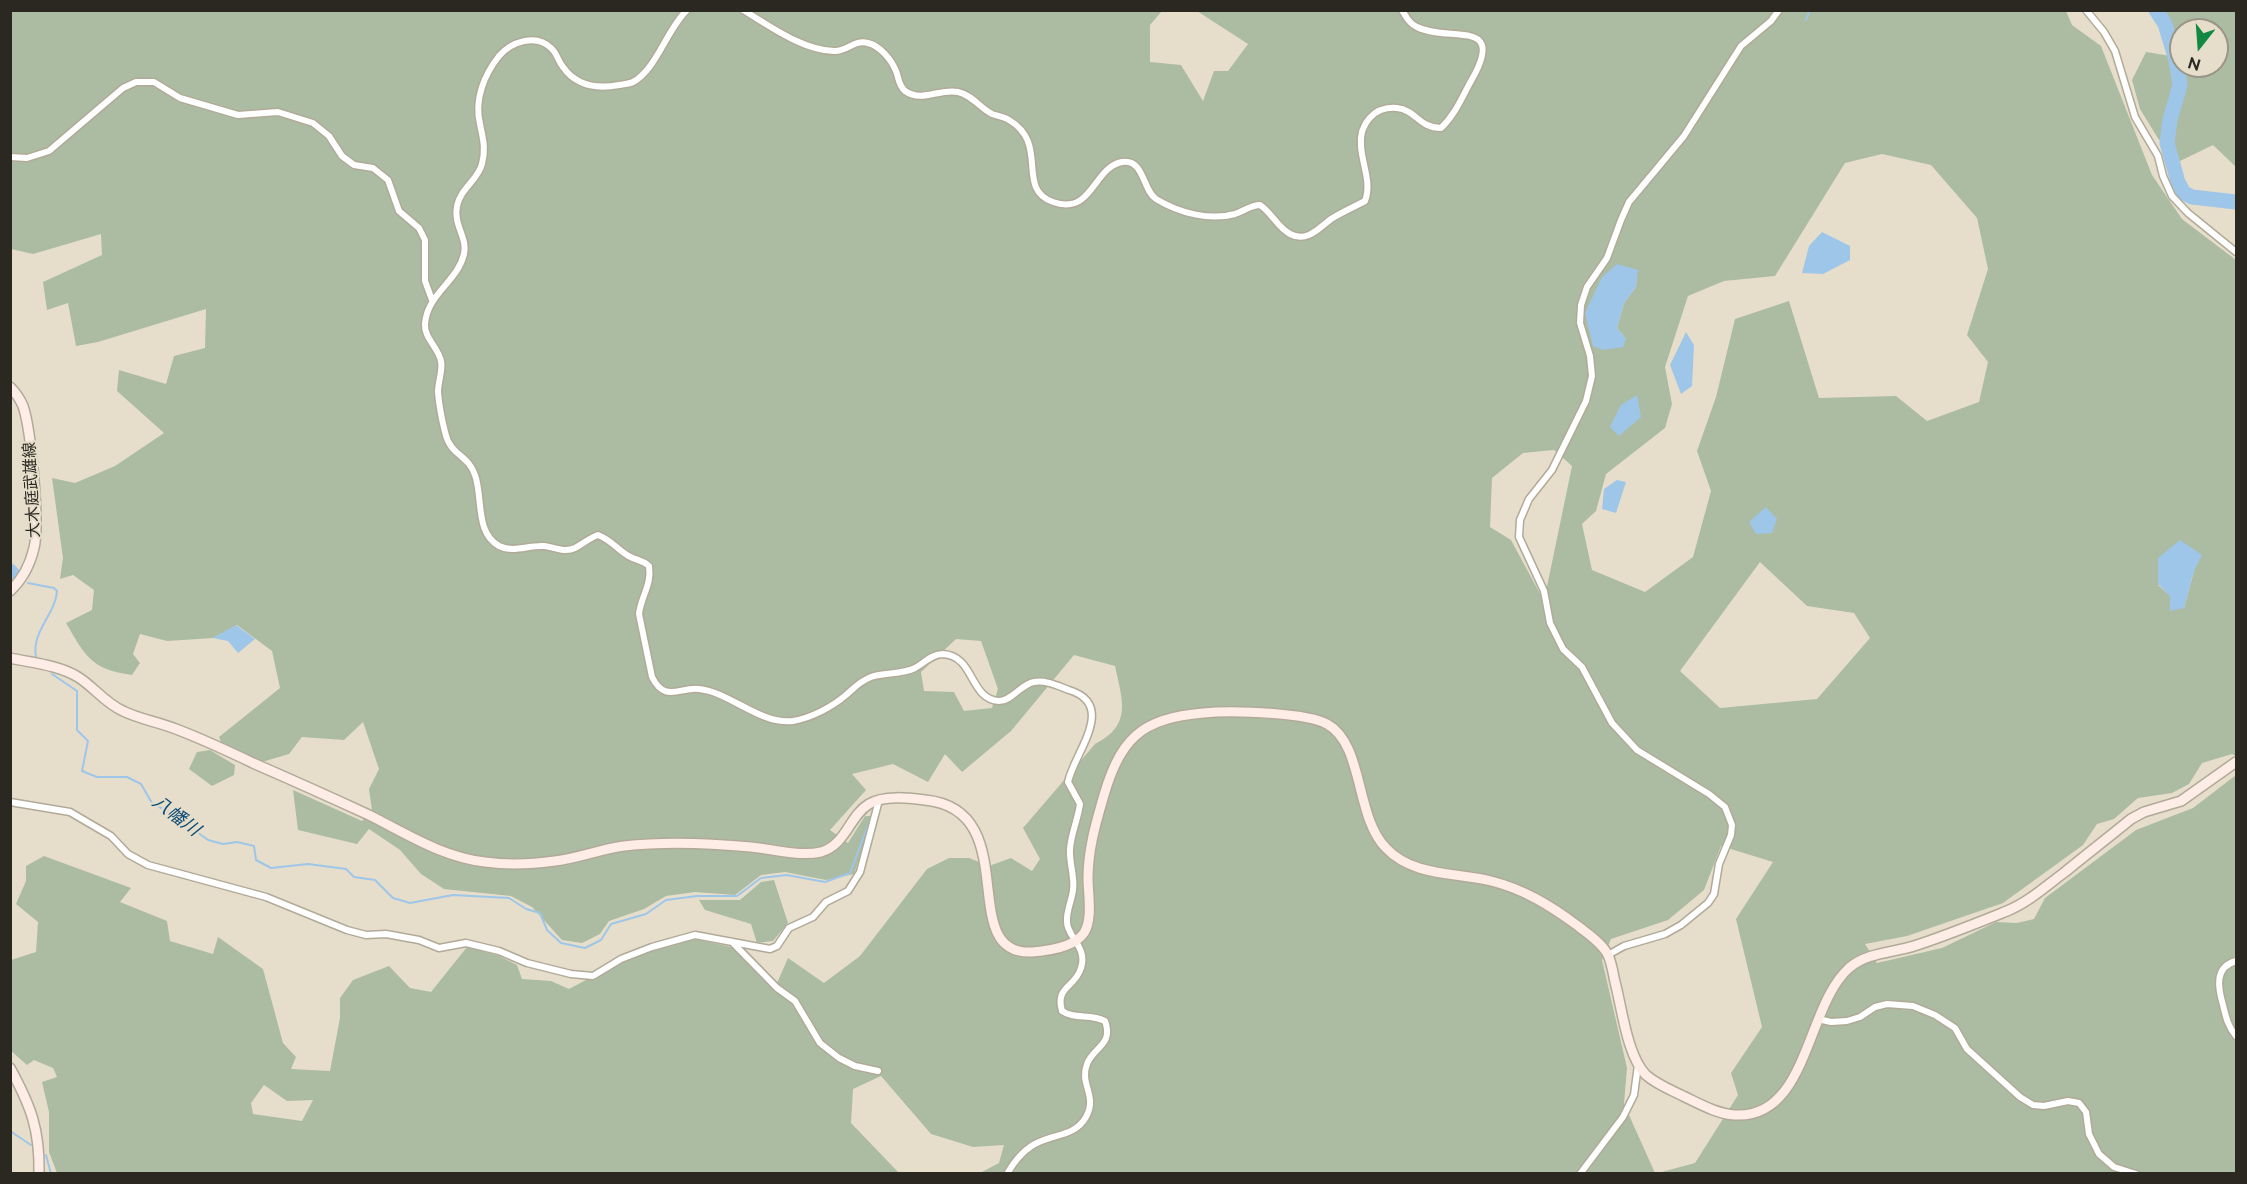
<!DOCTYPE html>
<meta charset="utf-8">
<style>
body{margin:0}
#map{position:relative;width:2247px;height:1184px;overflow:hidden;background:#e6decb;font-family:Raleway,sans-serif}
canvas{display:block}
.frame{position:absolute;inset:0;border:12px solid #2b2821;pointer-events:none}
.north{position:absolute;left:2169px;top:18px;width:60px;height:60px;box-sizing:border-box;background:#e6decb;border:2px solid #9b9587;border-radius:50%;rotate:197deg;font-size:16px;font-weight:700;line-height:24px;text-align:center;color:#2b2821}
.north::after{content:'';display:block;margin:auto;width:21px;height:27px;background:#118943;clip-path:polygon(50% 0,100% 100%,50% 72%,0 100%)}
</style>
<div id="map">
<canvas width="2247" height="1184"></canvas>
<div class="frame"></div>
<div class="north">N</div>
</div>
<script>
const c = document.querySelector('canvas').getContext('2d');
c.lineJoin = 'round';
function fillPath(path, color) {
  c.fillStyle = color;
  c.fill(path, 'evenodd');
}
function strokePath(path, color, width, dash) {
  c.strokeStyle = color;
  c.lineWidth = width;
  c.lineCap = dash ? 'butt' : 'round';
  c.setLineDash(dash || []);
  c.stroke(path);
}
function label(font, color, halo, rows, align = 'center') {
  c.font = font + ' Raleway,"Noto Sans JP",sans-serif';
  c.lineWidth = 4.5;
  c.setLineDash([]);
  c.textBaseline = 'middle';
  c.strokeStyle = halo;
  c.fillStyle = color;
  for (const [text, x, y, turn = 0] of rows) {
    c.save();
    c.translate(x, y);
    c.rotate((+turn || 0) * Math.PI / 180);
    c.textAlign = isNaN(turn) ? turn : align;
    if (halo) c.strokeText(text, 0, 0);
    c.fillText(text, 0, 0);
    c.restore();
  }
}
fillPath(new Path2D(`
 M11 11H1162L1150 25V62L1181 65 1203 101 1214 71H1228L1248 44 1197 11H2066L2072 25 2101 46 2152 175 2182 219 2236 260V756L2232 754 2202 763 2189 784 2172 793 2138 798 2114 819 2097 824 2083 845 2003 903 1907 936 1865 944 1877 963 1942 948 1996 922 2017 923 2034 919 2045 898 2136 830 2193 808 2236 775V1173H1658L1695 1163 1738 1095 1731 1073 1762 1027 1736 919 1773 862 1721 846 1704 890 1668 920 1611 939 1602 960 1627 1068 1624 1104 1655 1173H980L999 1163 1004 1145 973 1147 931 1134 881 1076 853 1089 851 1123 899 1173H57L49 1152V1112L42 1082 57 1077 53 1068 34 1060 27 1065 10 1050 11 960 36 952 38 922 16 904 26 881V866L44 856 131 888 120 902 167 921 170 941 213 954 218 937 263 969 283 1043 296 1057 291 1069 330 1071 340 1018V998L353 980 389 966 410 988 431 992 467 947 497 955 517 965 522 979 551 981 569 989 599 973 657 948 695 939 736 948 774 990 788 958 824 983 860 956 927 869 949 858H969L989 866 1011 858 1032 871 1040 859 1023 828 1095 744C1133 725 1122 700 1115 666L1074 655 1011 731 962 772 945 754 928 782 893 764 852 774 866 790 830 830 848 843 865 816H874L854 874 826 880 785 872 761 875 735 895 695 892 666 896 644 909 609 921 600 934 582 943 562 940 532 907 511 896 444 889 421 874 400 850 369 829 357 844 298 830 293 790 362 821 372 810 369 789 379 769 363 722 344 740 302 737 289 754 262 762 221 742 219 737 280 688 272 651 237 625 213 638 167 641 140 634 133 654 140 663 132 675C91 669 86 657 66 623L92 610 94 590 73 575 60 579 63 558 52 478 75 483 115 466 164 433 117 391 119 370 166 384 174 356 205 348 206 309 98 342 76 346 68 303 47 310 43 282 102 255 101 234 33 254 11 249ZM1882 154 1931 165 1977 218 1988 269 1967 335 1988 362 1979 402 1927 421 1896 396 1819 398 1789 301 1735 319 1716 397 1697 451 1711 491 1693 557 1645 592 1592 570 1582 524 1596 511 1606 474 1665 428 1672 404 1665 367 1688 296 1724 281 1775 276 1845 163ZM1637 270 1636 287 1624 303 1617 328 1626 339 1593 346ZM1554 450 1572 466 1544 601 1511 540 1490 527 1492 478 1523 453ZM1760 562 1807 606 1854 613 1870 638 1817 699 1720 708 1680 671ZM2194 571 2184 608 2158 585ZM956 639 981 641 998 689 992 708 964 711 954 692 924 691 921 672ZM264 1085 287 1101 313 1100 302 1121 253 1114 251 1103Z
 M2160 11H2236V167L2213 145 2178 162 2169 139 2159 140 2140 109 2132 80 2146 52 2177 57 2166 19ZM2181 30H2217V66H2181Z
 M210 750 235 765 234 775 212 786 189 769 197 752Z
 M774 880 788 923 773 941 757 943 751 924 705 910 699 900H740L761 882Z`), '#acbca2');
fillPath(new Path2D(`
 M1822 232 1850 246V260L1823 274 1802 273 1809 246Z
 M1617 264 1638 270 1636 287 1624 303 1617 328 1626 339 1623 347 1603 350 1593 346 1585 313 1602 277Z
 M1686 332 1694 345 1692 386 1681 394 1670 365Z
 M1637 395 1641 417 1619 436 1610 427 1621 405Z
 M1617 480 1626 482 1616 513 1602 509 1604 489Z
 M1766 507 1777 519 1772 533 1756 534 1749 522Z
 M2180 540 2202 555 2194 571 2184 608 2170 611V596L2158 584V558Z
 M236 625 255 639 238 653 228 641 213 638Z`), '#9ec6e9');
strokePath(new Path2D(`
 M1806 20 1810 10
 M10 574 11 573
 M28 583 54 588 57 591C56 613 31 632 36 657
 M52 674 77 691V730L88 741 82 771 97 777H127L141 784 152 803 174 815 208 840 223 844 237 842 254 846 256 860 271 868 308 864 346 869 354 877 375 880 393 898 410 903 453 895 509 898 526 909 540 913 547 930 561 943 585 948 601 940 611 924 646 914 666 900 697 896H737L761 878 787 875 825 882 850 873 870 820
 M10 1131 31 1145
 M46 1155 51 1174`), '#9ec6e9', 2);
strokePath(new Path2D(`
 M2156 10 2165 24 2176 60 2180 85 2170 120 2167 143 2178 182 2184 193 2192 197 2236 202
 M10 571 14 576`), '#9ec6e9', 15);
const street = new Path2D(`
 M687 10C667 29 656 70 633 82 629 84 623 84 619 85 598 89 577 87 563 67 558 61 557 53 551 48 536 33 511 42 499 56 484 75 474 100 480 124 483 139 486 148 482 164 478 180 460 189 457 206 453 225 468 238 464 254 458 281 427 294 425 324 424 338 438 347 441 361 443 370 438 382 438 392 439 405 442 420 445 432 450 456 468 454 475 475 483 497 475 533 499 546 514 553 528 545 544 546 554 547 564 553 575 548 583 544 589 538 598 535 611 540 616 548 627 555 634 560 643 560 649 566 652 585 641 596 639 614L652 677C665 703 679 687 699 689 730 692 760 725 793 721 811 718 832 707 846 695 854 688 860 681 871 677 885 672 901 675 915 668 924 663 932 654 943 654 975 656 969 699 999 701 1012 701 1021 684 1034 682 1046 680 1058 686 1069 690 1118 705 1074 753 1068 782L1080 804C1078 819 1071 834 1070 849 1069 863 1075 876 1073 890 1072 900 1066 911 1067 922 1067 937 1088 947 1081 968 1075 988 1055 986 1062 1011 1075 1020 1090 1013 1105 1021 1114 1045 1093 1047 1087 1064 1079 1084 1098 1096 1086 1117 1076 1135 1057 1134 1039 1142 1025 1148 1015 1160 1007 1174
 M743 10C770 26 802 50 834 51 847 52 854 39 868 43 880 46 891 59 896 71 899 78 898 85 905 91 922 103 940 88 958 92 972 95 980 108 992 114 998 116 1004 117 1009 120 1050 144 1015 189 1053 202 1093 216 1093 167 1122 162 1144 158 1143 191 1156 199 1179 213 1210 221 1235 214 1244 211 1251 205 1260 205 1272 213 1277 227 1290 234 1307 243 1319 228 1331 219 1342 212 1354 207 1365 201 1372 183 1362 164 1361 146 1359 124 1374 106 1397 108 1416 110 1419 128 1441 128 1455 115 1462 97 1471 81 1508 17 1449 43 1417 27 1410 24 1406 17 1402 10
 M2086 10 2104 32 2115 51 2135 117 2158 156 2163 176 2172 196 2188 213 2236 252
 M10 157 27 158 49 151 123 88 136 82H154L180 98 238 115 278 112 313 123 329 136 342 156 354 165 373 168 388 180 399 211 419 228 425 240V281L432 300
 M10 802 70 812 111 836 128 854 148 865 266 897 347 930 366 935 386 934 419 940 439 948 466 943 499 951 527 963 571 974 593 976 621 959 652 947 695 935 770 949 777 946 789 928 813 917 826 902 848 891 860 872 879 800
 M732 942 777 988 795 1001 820 1043 839 1058 855 1066 878 1071
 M1608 955 1624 946 1665 934 1681 925 1708 903 1714 894 1719 864 1731 835 1732 825 1725 807 1709 794 1637 750 1612 723 1582 667 1563 649 1550 623 1544 591 1519 537 1520 520 1529 499 1552 470 1586 401 1592 376 1590 356 1580 323 1581 305 1587 287 1607 258 1621 220 1629 202 1684 136 1741 46 1771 21 1779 10
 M2236 961C2214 967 2218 988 2223 1005 2226 1017 2228 1027 2236 1036
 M1818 1019 1831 1022 1847 1021 1860 1017 1875 1007 1887 1004 1913 1006 1935 1015 1955 1028 1967 1049 2020 1097 2033 1105 2044 1106 2068 1101 2079 1103 2086 1112 2089 1134 2099 1154 2114 1167 2136 1174
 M1580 1174 1623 1117 1634 1095 1638 1065`);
const secondary = new Path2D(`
 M10 387C15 392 20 399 23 406 31 429 40 525 34 548 30 565 23 579 10 591
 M10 658C33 663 58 665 78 677 94 687 105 703 123 711 139 719 158 722 176 729 202 739 228 751 253 763 292 780 330 797 369 815 407 834 442 857 485 862 507 865 533 864 555 861 579 858 601 849 624 846 666 841 709 843 751 847 772 849 799 857 821 852 846 845 849 816 869 804 883 795 909 798 925 800 1026 810 954 956 1032 952 1048 951 1074 947 1084 933 1093 919 1088 894 1088 878 1088 849 1096 823 1104 795 1123 730 1149 716 1216 712 1240 711 1307 713 1327 724 1364 744 1355 817 1386 848 1413 877 1456 872 1491 881 1524 889 1551 906 1578 926 1588 934 1602 943 1608 955 1612 964 1613 973 1615 982 1622 1008 1627 1056 1646 1075 1656 1084 1671 1090 1683 1096 1700 1104 1717 1114 1735 1115 1808 1119 1806 1006 1849 968 1868 952 1892 953 1914 946 1945 936 1977 923 2007 911 2029 902 2046 886 2065 872 2087 854 2109 837 2131 819L2144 812 2181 801 2236 762
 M10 1068C31 1106 40 1130 39 1174`);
strokePath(street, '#b1aa98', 9);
strokePath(secondary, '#b1aa98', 12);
strokePath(street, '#fff', 6);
strokePath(secondary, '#feece7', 9);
label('16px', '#2b2821', '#e6decb', [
 ["大木庭武雄線",32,490,-93]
]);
label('italic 18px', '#0b4b76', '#e6decb', [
 ["八幡川",176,816,37]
]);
</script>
